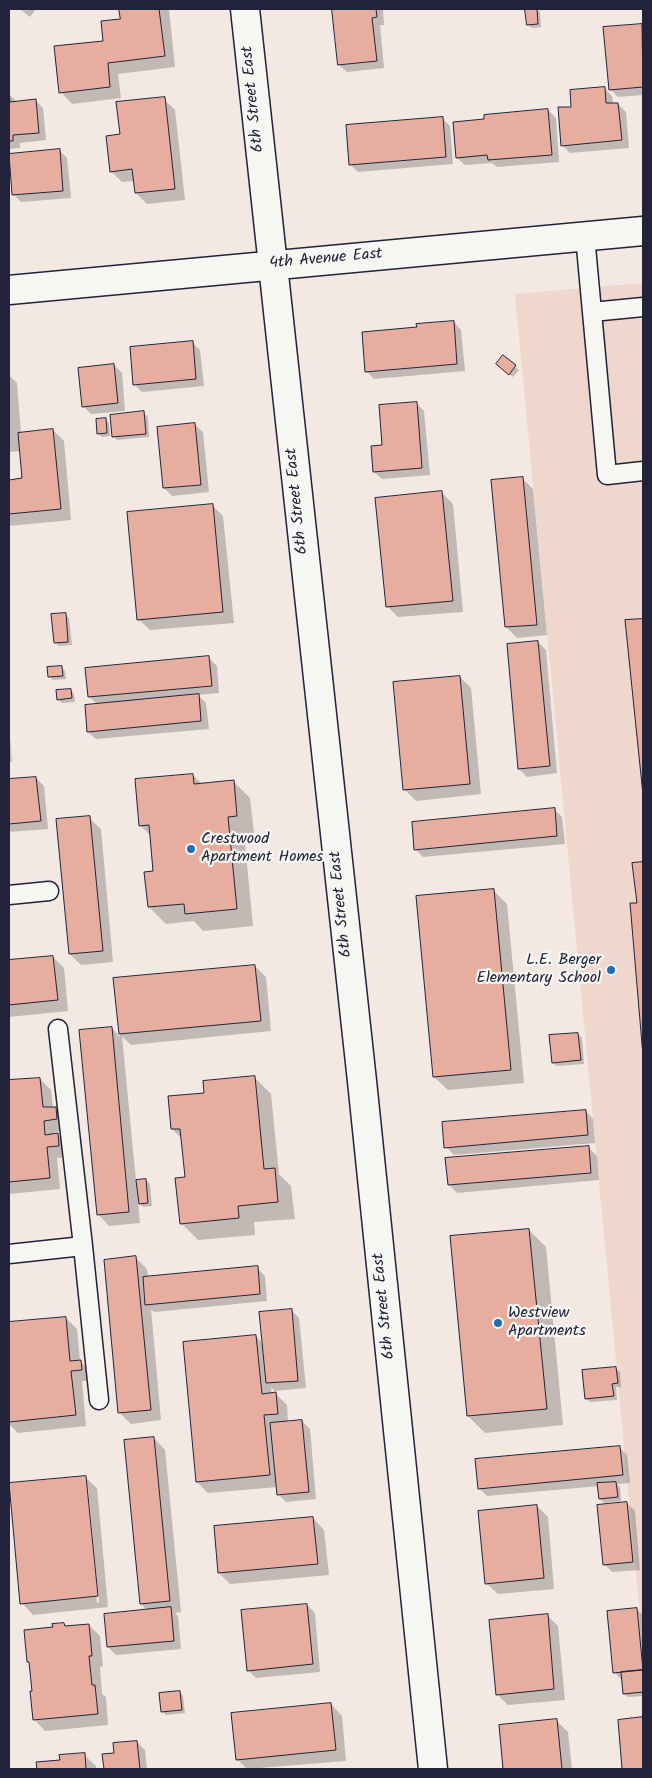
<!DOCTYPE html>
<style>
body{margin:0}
#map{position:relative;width:652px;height:1778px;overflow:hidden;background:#f3e8e2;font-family:Kalam,sans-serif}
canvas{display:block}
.frame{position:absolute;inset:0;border:10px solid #22223b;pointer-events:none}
</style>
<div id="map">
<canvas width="652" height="1778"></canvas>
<div class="frame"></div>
</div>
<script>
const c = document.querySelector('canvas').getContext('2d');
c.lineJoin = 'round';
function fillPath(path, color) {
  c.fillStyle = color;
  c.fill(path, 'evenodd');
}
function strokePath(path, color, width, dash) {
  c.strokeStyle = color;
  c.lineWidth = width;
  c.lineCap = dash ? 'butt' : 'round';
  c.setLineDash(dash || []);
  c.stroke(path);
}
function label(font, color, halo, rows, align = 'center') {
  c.font = font + ' Kalam,sans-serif';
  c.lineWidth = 4.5;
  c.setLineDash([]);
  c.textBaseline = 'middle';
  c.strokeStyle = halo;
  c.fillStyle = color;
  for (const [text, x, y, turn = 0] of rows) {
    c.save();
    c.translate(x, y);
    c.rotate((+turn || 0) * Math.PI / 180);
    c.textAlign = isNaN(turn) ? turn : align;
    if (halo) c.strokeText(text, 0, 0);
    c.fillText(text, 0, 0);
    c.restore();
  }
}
fillPath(new Path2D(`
 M643 283V1647L515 294Z`), '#efd7ce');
fillPath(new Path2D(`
 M20 9H36L30 17Z
 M120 9H169L175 67 118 74 121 98 72 104 61 92 121 20Z
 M333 9H383L384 25H380L384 68 347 72 339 65Z
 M526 9H536L540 12 541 27 532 28 528 25Z
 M641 25 643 27V95L618 97 610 89Z
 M604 88 612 96 613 104H618L626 112 629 148 570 153 562 145 573 108Z
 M9 94 17 102 35 100 43 108 46 140 20 143V148L9 149Z
 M164 99 175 110 185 200 147 204 136 193 135 181 122 182 111 171 121 135Z
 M548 110 556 118 559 162 497 167 492 163 465 165 457 158 486 120Z
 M442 118 450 126 453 164 358 172 350 164Z
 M59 150 67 158 71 198 21 202 13 194Z
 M454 322 461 330 465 371 374 379 366 371 418 328Z
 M192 342 200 350 204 386 142 392 134 384Z
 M503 357 519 370 513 377 501 368Z
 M114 365 122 373 125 411 91 414 83 406Z
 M9 375 17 383 21 433 53 430 64 441 71 520 9 526V481L24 479 21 451 9 452Z
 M416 403 424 411 430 475 382 479 374 472 384 446Z
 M144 413 148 417 149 437 117 440 113 436Z
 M105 419 109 423 110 436 102 437 98 433Z
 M195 425 203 432 209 492 172 496 164 488Z
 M522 478 533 489 547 635 517 638 506 627Z
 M442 493 453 504 463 612 398 617 387 606Z
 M212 505 223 516 234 623 150 630 138 619Z
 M65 614 69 618 72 645 59 646 56 643Z
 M643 620V783L627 621Z
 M538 642 546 650 557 773 527 777 519 769Z
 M209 658 217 666 219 693 198 695 206 703 209 729 96 739 88 732 98 705 89 697Z
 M61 667 65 671 66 679 53 680 49 676Z
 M460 677 471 688 481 794 416 801 405 790Z
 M71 690 74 694 75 702 62 703 58 699Z
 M9 724 12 762H9Z
 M193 775 202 784 233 781 250 798 254 833 244 834 253 926 203 931 194 921 166 924 149 907 155 873 152 837 140 825Z
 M36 778 44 786 48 829 9 832V781Z
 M554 809 562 817 565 844 423 857 415 849Z
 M89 818 101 829 113 962 81 965 70 954Z
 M643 863V1042L631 905 639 904 633 864Z
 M493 890 507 904 524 1083 448 1090 434 1077Z
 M53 957 64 968 68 1011 9 1017V961Z
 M255 966 266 977 271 1031 131 1045 122 1036 136 1181 146 1180 150 1184 152 1206 143 1207 138 1201 140 1223 109 1226 98 1214 112 1028 120 1037 115 979Z
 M578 1034 582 1038 584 1064 557 1066 553 1063Z
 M254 1077 271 1094 279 1174 291 1186 295 1219 254 1222 255 1235 198 1240 181 1223 186 1178 182 1139 172 1129 205 1094Z
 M40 1079 51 1090 53 1108H55L66 1119 67 1130 55 1132V1135H58L69 1146 70 1157 57 1158 60 1189 9 1194V1082Z
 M586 1111 593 1119 595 1143 454 1155 446 1147Z
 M589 1148 597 1156 599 1180 457 1193 449 1185Z
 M529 1230 546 1247 563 1425 485 1433 468 1416Z
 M136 1258 147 1269 148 1278 257 1268 265 1276 267 1301 154 1312 151 1309 161 1420 131 1424 119 1412Z
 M291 1310 299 1318 306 1388 275 1391 271 1387 272 1394H276L287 1405 288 1423 302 1421 310 1429 316 1499 286 1502 278 1494 277 1487 208 1493 197 1482 256 1336 263 1344Z
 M66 1318 77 1329 80 1361 92 1372 93 1381H82L86 1426 18 1433 9 1424V1323Z
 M616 1369 620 1372 621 1387H616L617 1400 590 1402 586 1399Z
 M154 1438 165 1450 181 1612 175 1613 178 1616 181 1649 116 1655 108 1647 148 1611 141 1604Z
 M619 1447 627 1455 630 1483 617 1484 620 1487 621 1501 604 1503 600 1499 599 1486 487 1496 479 1488Z
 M85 1477 97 1488 108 1607 33 1615 22 1603ZM86 1487H88L99 1602 97 1603Z
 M627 1503 635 1511 640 1570 612 1572 604 1564Z
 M537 1506 548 1517 554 1589 498 1594 486 1583Z
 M313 1518 324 1530 329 1575 230 1584 219 1573Z
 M307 1605 315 1613 320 1672 256 1678 248 1670Z
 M637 1609 643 1615V1696L628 1697 624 1694 623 1681 614 1672Z
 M547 1615 558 1626 565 1700 508 1705 497 1694Z
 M64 1624 67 1627 89 1625 100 1636 103 1666 100 1667 102 1694 106 1697 108 1725 45 1731 34 1719V1692Z
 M180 1692 183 1696 185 1713 166 1715 162 1711Z
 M331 1704 342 1716 346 1761 247 1769 237 1759Z
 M643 1719V1769H624L619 1721Z
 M557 1721 568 1732 572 1769H504L500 1726Z
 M137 1742 145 1750 147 1769H105L104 1755 116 1754Z
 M84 1755 96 1766V1769H38L37 1763 61 1761Z`), '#0003');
const building = new Path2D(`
 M119 9H159L165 56 108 63 110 87 59 93 54 46 103 41 101 21 120 19Z
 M332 9H376L377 17 372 18 377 61 338 65Z
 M525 9H537L538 24 527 25Z
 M642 24 643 87 609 90 603 27Z
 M605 87 606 103H618L622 140 561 146 558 107H571L570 90Z
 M9 92 10 102 36 99 39 133 13 135V141H9Z
 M165 97 175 189 135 193 132 169 110 172 106 136 120 134 116 102Z
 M548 109 552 155 488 160 487 155 456 158 453 122 484 119V115Z
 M443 117 446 157 349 165 346 125Z
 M60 149 63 191 12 195 9 154Z
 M454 321 457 364 365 372 362 332 417 327 416 324Z
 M193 341 196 379 133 385 130 347Z
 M503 355 516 365 509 375 496 364Z
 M114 364 118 403 82 407 78 368Z
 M417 402 422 468 373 472 371 446 382 445 379 405Z
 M144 411 146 434 112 437 110 415Z
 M106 418 107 433 97 434 96 419Z
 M195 423 201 485 163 488 157 427Z
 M53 429 61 509 9 514V480L22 478 18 433Z
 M523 477 537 625 505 627 491 480Z
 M442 491 453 601 386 607 375 498Z
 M213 504 223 612 137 620 127 512Z
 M66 613 68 642 54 643 51 614Z
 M643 619V795L625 620Z
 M538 641 550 766 518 769 507 644Z
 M209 656 212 686 88 697 85 668Z
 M62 666 63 676 48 677 47 667Z
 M460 676 470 784 403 790 393 682Z
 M71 689 72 698 57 700 56 690Z
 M199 694 201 721 87 732 85 705Z
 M193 774 194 784 234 780 237 816 228 817 237 909 185 914 184 904 148 907 144 872 153 871 149 825 139 826 135 779Z
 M36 777 41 821 9 824V779Z
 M555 808 557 836 414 850 412 822Z
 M90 816 103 951 69 954 56 819Z
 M643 862V1056L630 903H637L632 863Z
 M494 889 511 1070 433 1077 416 896Z
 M53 956 58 1000 9 1005V960Z
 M255 965 261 1021 119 1034 113 978Z
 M112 1027 129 1212 97 1215 79 1030Z
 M578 1033 581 1060 552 1063 549 1035Z
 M255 1076 264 1169 275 1168 278 1202 238 1206 239 1218 180 1224 175 1178 185 1177 180 1129H171L168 1096 204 1093 203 1081Z
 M40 1078 43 1107H56L57 1119 44 1121 45 1135 58 1133 59 1146 47 1147 50 1178 9 1182V1080Z
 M586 1110 588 1135 444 1148 442 1122Z
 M589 1146 591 1173 448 1185 445 1158Z
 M146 1179 148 1203 139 1204 136 1180Z
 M529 1229 547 1409 467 1416 450 1236Z
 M136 1256 151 1410 118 1413 104 1260Z
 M258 1266 260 1294 145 1305 143 1277Z
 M292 1309 298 1381 266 1383 259 1312Z
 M66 1317 70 1361 81 1360 82 1370 71 1371 76 1415 9 1422V1322Z
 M256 1335 262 1394 276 1392 278 1414 264 1415 270 1475 196 1482 183 1342Z
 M616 1367 618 1383 612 1384 614 1396 585 1399 582 1370Z
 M302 1420 309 1492 277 1495 270 1423Z
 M154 1437 170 1601 140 1604 124 1440Z
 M620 1446 623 1475 478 1489 475 1459Z
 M86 1476 98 1596 20 1604 9 1483Z
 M616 1482 618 1497 599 1499 597 1483Z
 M627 1502 633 1562 603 1565 597 1505Z
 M537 1505 544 1578 485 1584 478 1511Z
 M313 1517 318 1564 218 1573 214 1526Z
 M307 1604 313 1664 247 1671 241 1610Z
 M171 1607 174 1641 107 1647 104 1614Z
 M637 1608 643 1670 613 1673 607 1611Z
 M548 1614 554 1689 496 1695 489 1620Z
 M64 1623 65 1626 89 1624 92 1656H89L92 1685H95L98 1714 33 1720 30 1691H32L29 1662H27L24 1630 53 1627 52 1624Z
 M643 1670V1692L623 1694 621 1672Z
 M180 1691 182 1710 161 1712 159 1693Z
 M331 1703 336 1750 236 1760 231 1713Z
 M643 1717V1769H622L618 1720Z
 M557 1719 562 1769H503L499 1725Z
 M137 1741 140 1769H104L102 1754 114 1753 113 1743Z
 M85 1753 86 1769H37L36 1762 60 1760 59 1755Z`);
fillPath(building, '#e7aea0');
strokePath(building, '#22223b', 1);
const service = new Path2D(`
 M585 236 607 475 643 471
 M592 312 643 307
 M9 895 49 891
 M58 1029 83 1246 99 1400
 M9 1254 83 1246`);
const minor = new Path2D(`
 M245 9 362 1081 433 1769
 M9 290 643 231`);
strokePath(service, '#22223b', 21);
strokePath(minor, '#22223b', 31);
strokePath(service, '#f6f6f2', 18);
strokePath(minor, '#f6f6f2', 28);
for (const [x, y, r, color] of [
 [191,849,5,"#1f6fb2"],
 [611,970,5,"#1f6fb2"],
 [498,1323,5,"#1f6fb2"]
]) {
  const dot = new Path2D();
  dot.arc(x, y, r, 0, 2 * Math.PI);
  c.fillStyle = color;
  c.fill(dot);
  strokePath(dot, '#f6f6f2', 2);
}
label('16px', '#22223b', '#f6f6f2', [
 ["6th Street East",254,99,-96],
 ["4th Avenue East",326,260,-5],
 ["6th Street East",298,501,-96],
 ["6th Street East",342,904,-96],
 ["6th Street East",385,1306,-96]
]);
label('16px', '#22223b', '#f6f6f2', [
 ["Crestwood",201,840],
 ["Apartment Homes",201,858],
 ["L.E. Berger",601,961,"right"],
 ["Elementary School",601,979,"right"],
 ["Westview",508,1314],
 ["Apartments",508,1332]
], 'left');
</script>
